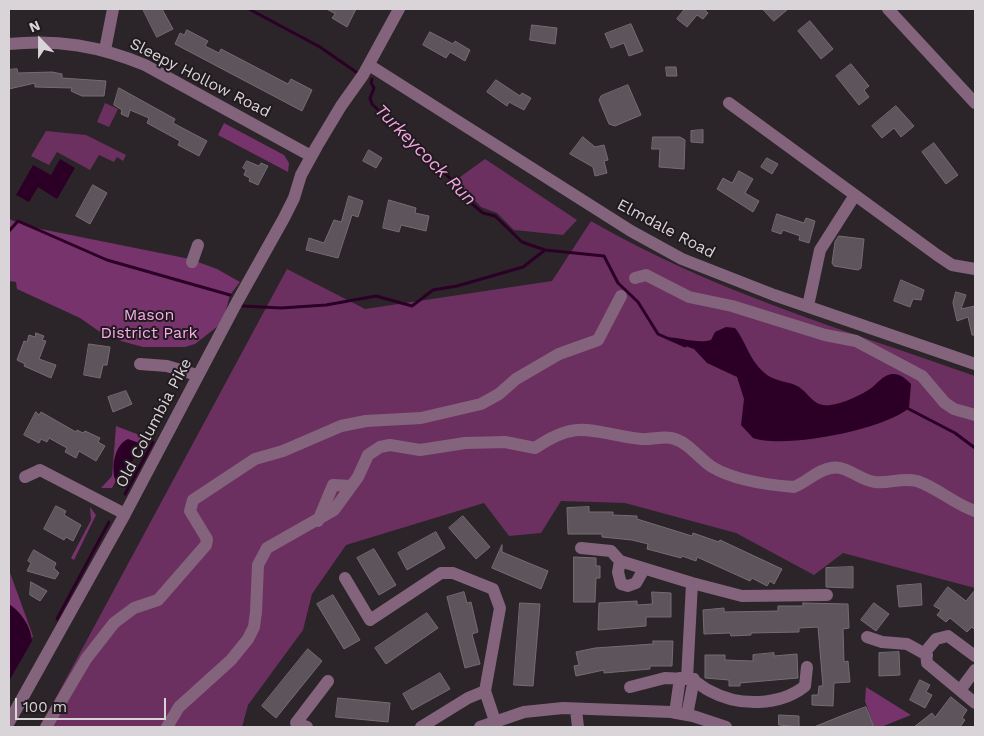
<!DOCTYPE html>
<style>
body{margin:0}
#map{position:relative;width:984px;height:736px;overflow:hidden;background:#2b2429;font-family:"Work Sans",sans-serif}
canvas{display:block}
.frame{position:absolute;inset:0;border:10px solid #d9d4d8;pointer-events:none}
.north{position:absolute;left:15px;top:15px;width:50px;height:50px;-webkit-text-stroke:4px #211a1f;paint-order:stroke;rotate:338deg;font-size:14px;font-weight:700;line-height:20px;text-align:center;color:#d9d4d8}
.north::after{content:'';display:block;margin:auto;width:18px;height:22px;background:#d9d4d8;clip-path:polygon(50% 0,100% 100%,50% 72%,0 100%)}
.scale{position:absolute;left:15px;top:698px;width:151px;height:22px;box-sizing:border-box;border:2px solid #d9d4d8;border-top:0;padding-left:6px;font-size:15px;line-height:18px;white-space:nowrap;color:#d9d4d8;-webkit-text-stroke:4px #211a1f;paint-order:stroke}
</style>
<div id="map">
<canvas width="984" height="736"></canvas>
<div class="frame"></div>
<div class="north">N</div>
<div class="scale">100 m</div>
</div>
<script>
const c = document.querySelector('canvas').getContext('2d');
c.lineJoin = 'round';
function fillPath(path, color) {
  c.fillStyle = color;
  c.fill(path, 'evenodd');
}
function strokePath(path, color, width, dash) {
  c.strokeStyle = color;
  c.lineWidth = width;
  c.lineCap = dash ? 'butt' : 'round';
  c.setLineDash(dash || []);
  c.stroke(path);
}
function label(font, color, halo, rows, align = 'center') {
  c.font = font + ' "Work Sans",sans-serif';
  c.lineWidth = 4;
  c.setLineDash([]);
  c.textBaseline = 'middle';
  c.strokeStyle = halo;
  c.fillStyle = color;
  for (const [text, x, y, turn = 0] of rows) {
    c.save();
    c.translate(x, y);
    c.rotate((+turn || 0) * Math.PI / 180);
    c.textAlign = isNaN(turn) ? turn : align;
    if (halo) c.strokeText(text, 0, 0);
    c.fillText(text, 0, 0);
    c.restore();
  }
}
fillPath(new Path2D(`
 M105 103 118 109 109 127 97 122Z
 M46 131 86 135 126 155 123 161 117 157 114 162 99 155 90 170 57 152 49 165 31 156Z
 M485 159 577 220 563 235 514 230 497 213 481 207 456 180Z
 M591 221C711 291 845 330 975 376V588L843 553 814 575 736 533 625 503 561 501 541 533 509 536 484 503 346 545 312 594 303 630 248 705 242 727H40L287 269 365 309 552 281Z`), '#6b3060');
fillPath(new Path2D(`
 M224 123 284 155 289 163 288 172 218 135Z
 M9 219 26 226 190 259 217 269 240 282 230 295 225 314 218 326 195 344 185 347H143L121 341 110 333 103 334 80 318 17 289 16 282 9 281Z
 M116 426 142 436 112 488H101L112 476Z
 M90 507 96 515 74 560 71 558 91 520Z
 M9 570 33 636 9 680Z
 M866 687 911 715 881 727H874L865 701Z`), '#77336b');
fillPath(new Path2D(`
 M60 159 75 168 57 199 38 187 29 202 16 195 33 165 51 175Z
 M726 327 735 328C747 343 749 361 767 375 777 382 789 381 799 387 808 393 812 403 823 405 837 407 859 396 870 389 877 384 883 375 892 374 900 373 906 379 911 384L909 408C884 430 784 449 753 438L741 425 744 399 737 377 707 363 694 349 668 340 665 337C679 337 697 344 711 340L715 332Z
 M128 439 139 443V449L120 483 115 479C111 467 115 444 128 439Z
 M9 604C21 612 31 626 32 641L9 681Z`), '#2c0026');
strokePath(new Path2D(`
 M249 9 320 47 356 72
 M372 79 371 83 374 88 370 98 372 104 457 185 471 203 483 213 495 216 522 242 545 250 604 256 618 283 638 302 658 334 685 346
 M9 231 18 221 107 260 230 295
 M243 306 281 308 326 305 376 296 412 306 433 290 457 286 523 267 545 250
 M905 407 955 433 975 448
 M125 494 153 442
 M57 619 109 522`), '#2c0026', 3);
const building = new Path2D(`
 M143 9H162L173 29 157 37Z
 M327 9H356L347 27 332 18 335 14Z
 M685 9H704L708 13 703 19 697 15 687 27 677 19Z
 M763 9H788L774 21Z
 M810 21 833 49 821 59 798 31Z
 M631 24 643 51 629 56 624 43 611 48 605 34Z
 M532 25 557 28 555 44 530 40Z
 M187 30 208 41 205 46 219 53 221 49 288 84 291 79 312 90 302 111 175 44 180 33 184 35Z
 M430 32 453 44 455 41 470 50 465 61 450 52 446 58 423 45Z
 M851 64 869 86 864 90 869 97 859 105 836 76Z
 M666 67H676L677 76H667Z
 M17 69 18 73 52 72 62 74V78L106 81 104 96H82L71 91 72 88 35 87V83L9 89V70Z
 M496 80 520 96 522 93 531 98 524 110 509 102 507 106 487 92Z
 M628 85 641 115 615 126 609 124 599 100 601 96Z
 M119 88 175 119 173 123 207 141 199 156 178 145 180 141 147 123 149 118 130 110 128 117 121 114 122 110 114 105Z
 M896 106 914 126 901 137 894 128 882 138 872 126Z
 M703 130V143L691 142V131Z
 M583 137 595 147 604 145 608 160 604 161 607 173 595 176 593 167 570 154Z
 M653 137H680L685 140 684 169 659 167 660 149H652Z
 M934 143 958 175 946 184 922 152Z
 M369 150 382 158 376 168 363 161Z
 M767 158 778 164 772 174 761 167Z
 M247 161 259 166 261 163 268 166 258 185 249 181 250 178 244 175 246 170 243 168Z
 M739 171 753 179 745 193 759 201 753 212 717 189 723 178 732 183Z
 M93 185 107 193 90 224 76 216Z
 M349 196 363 201 358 217 352 215 338 258 306 250 309 238 324 243 334 220 341 222Z
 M389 200 416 208 415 213 429 216 426 231 401 225 399 232 383 228Z
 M777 214 804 223 806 218 815 221 809 243 799 240 800 236 783 230 781 234 772 231Z
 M839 236 864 239 861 268 858 270 834 266 832 263 835 242Z
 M901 280 924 290 921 300 913 299 910 307 894 301Z
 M956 292 966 295 961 309 975 306V335H972L968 317 957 321 953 303Z
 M36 333 44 336 42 340 46 341 39 359 56 365 51 378 24 366 25 364 17 360 24 341 27 342 29 335 35 337Z
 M89 344 110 347 107 365H103L100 378 84 375Z
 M126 391 132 404 113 412 108 397Z
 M36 412 39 415 41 412 76 432 77 430 83 433 85 431 100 438 98 442 105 446 96 461 79 451 76 458 65 452 67 448 49 438 47 442 41 439 39 443 24 435Z
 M56 506 66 511 64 515 81 525 73 541 66 537 64 540 44 529Z
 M589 507V512H613V515L637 516V519L692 536 693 533 719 542 720 540 782 569 774 584 770 581 767 586 752 578 750 581 697 557 696 561 682 556 681 558 647 549 648 544 632 540 602 537V534H568L567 508Z
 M463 516 490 547 476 559 449 528Z
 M436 532 445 548 407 570 398 553Z
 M502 545V552L548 571 541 589 492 568Z
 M374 549 396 585 379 595 357 558Z
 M34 550 56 563 54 568 59 573 55 579 27 571 31 563 28 561Z
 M574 557 596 558V566H600V578H596L595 602H574Z
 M853 567V588L826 587V568Z
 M31 582 47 591 40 601 30 595Z
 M921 584 922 605 899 607 897 586Z
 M948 587 966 601 975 590V630L972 627 967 632 950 618 946 622 937 615 941 610 934 606Z
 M464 592 467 603 471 602 478 632 472 634 480 664 465 668 447 597Z
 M652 592 671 593V617H646V626L598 630 599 603 637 601V605L652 604Z
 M333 595 360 640 344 649 317 604Z
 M520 603 540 604 533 686 514 685Z
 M803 603 848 604 849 628 843 629 844 662 848 661 850 682 834 683 833 706 812 705V695H818L819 686H823L818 627 799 628V632L751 633V635L731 636 730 633 704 634 703 610 724 608V612L778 611V606H803Z
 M874 603 889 614 876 631 861 620Z
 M427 613 438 628 386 664 375 648Z
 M653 641H673L672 666H650V669L604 673V670L576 676 574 666 579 665 576 652 595 648 653 644Z
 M308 649 322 661 276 718 262 706Z
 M899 652 900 675 879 676V653Z
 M774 653V656L797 654 798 678 740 683V686H729V680L705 678V655H725V660L753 661V655Z
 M440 673 450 689 412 710 403 694Z
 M920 680 930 685 926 692 932 695 925 708 910 700Z
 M951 697 967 710 962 718 965 720 960 727H914L932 713 935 717Z
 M338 698 390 703 388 722 336 717Z
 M866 707 874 727H814L841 716Z
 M779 715 799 716V727L779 725Z`);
fillPath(building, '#5d555b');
strokePath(building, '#756c73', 1);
strokePath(new Path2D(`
 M888 9 975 103
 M9 44C58 39 99 46 145 65L311 156
 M105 50 113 9
 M369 65 631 231 682 259 774 295 975 364
 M729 103 937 255 952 265 975 269
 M192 262 198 245
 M635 278 646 275 689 297 732 306 825 335 856 341 922 376 945 403 954 409 975 415
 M808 306 820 250 855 195
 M140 364 167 366 197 375
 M25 477 40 470 125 514
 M318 521 333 485 351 486
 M581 548 611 551 620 561 692 583 742 596 827 595
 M620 561 618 572 621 584 628 586 636 583 644 569
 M345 578 370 620 441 573H453L493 589 500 608 485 691 495 721
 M692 583 687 679C697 680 701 687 710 691 739 707 780 706 805 686L807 667
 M867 637 882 642 907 644 927 655
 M975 656 948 636 936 639 926 651 927 663 975 703
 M630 687 665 678 687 679
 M961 689 975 670
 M576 710 578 727
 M675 713 680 678
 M687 715 694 679
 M9 722 125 514 237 302 284 218 294 198 301 175 317 146 341 106 363 75 399 9
 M46 727 86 659 114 623 134 608 158 600 206 545 207 539 190 511 193 500 255 459 283 451 341 426 366 421 421 418 481 404 499 394 516 379 559 354 598 340 621 296
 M167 727 179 707 231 660 248 639 254 627 256 612 258 565 267 548 334 510 358 477 368 455 380 447 390 445 420 450 465 443 505 442 535 448C580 417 593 434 641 439 651 440 662 436 671 438 688 441 699 459 712 467 734 480 768 485 794 487 807 482 817 470 831 468 847 465 859 480 875 482 889 484 901 477 917 481 938 488 954 504 975 511
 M307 727 296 723 328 681
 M421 727 468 698 485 691
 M480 727 524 712 563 708 671 712 693 716 726 727`), '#84647d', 12);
label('16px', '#d9d4d8', '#211a1f', [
 ["Sleepy Hollow Road",200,78,27],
 ["Elmdale Road",666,229,28],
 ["Old Columbia Pike",154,423,-62]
]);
label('16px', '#faabe9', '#211a1f', [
 ["Mason",149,315],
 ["District Park",149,333]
]);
label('italic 18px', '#f4a6e3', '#211a1f', [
 ["Turkeycock Run",425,155,45]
]);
</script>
